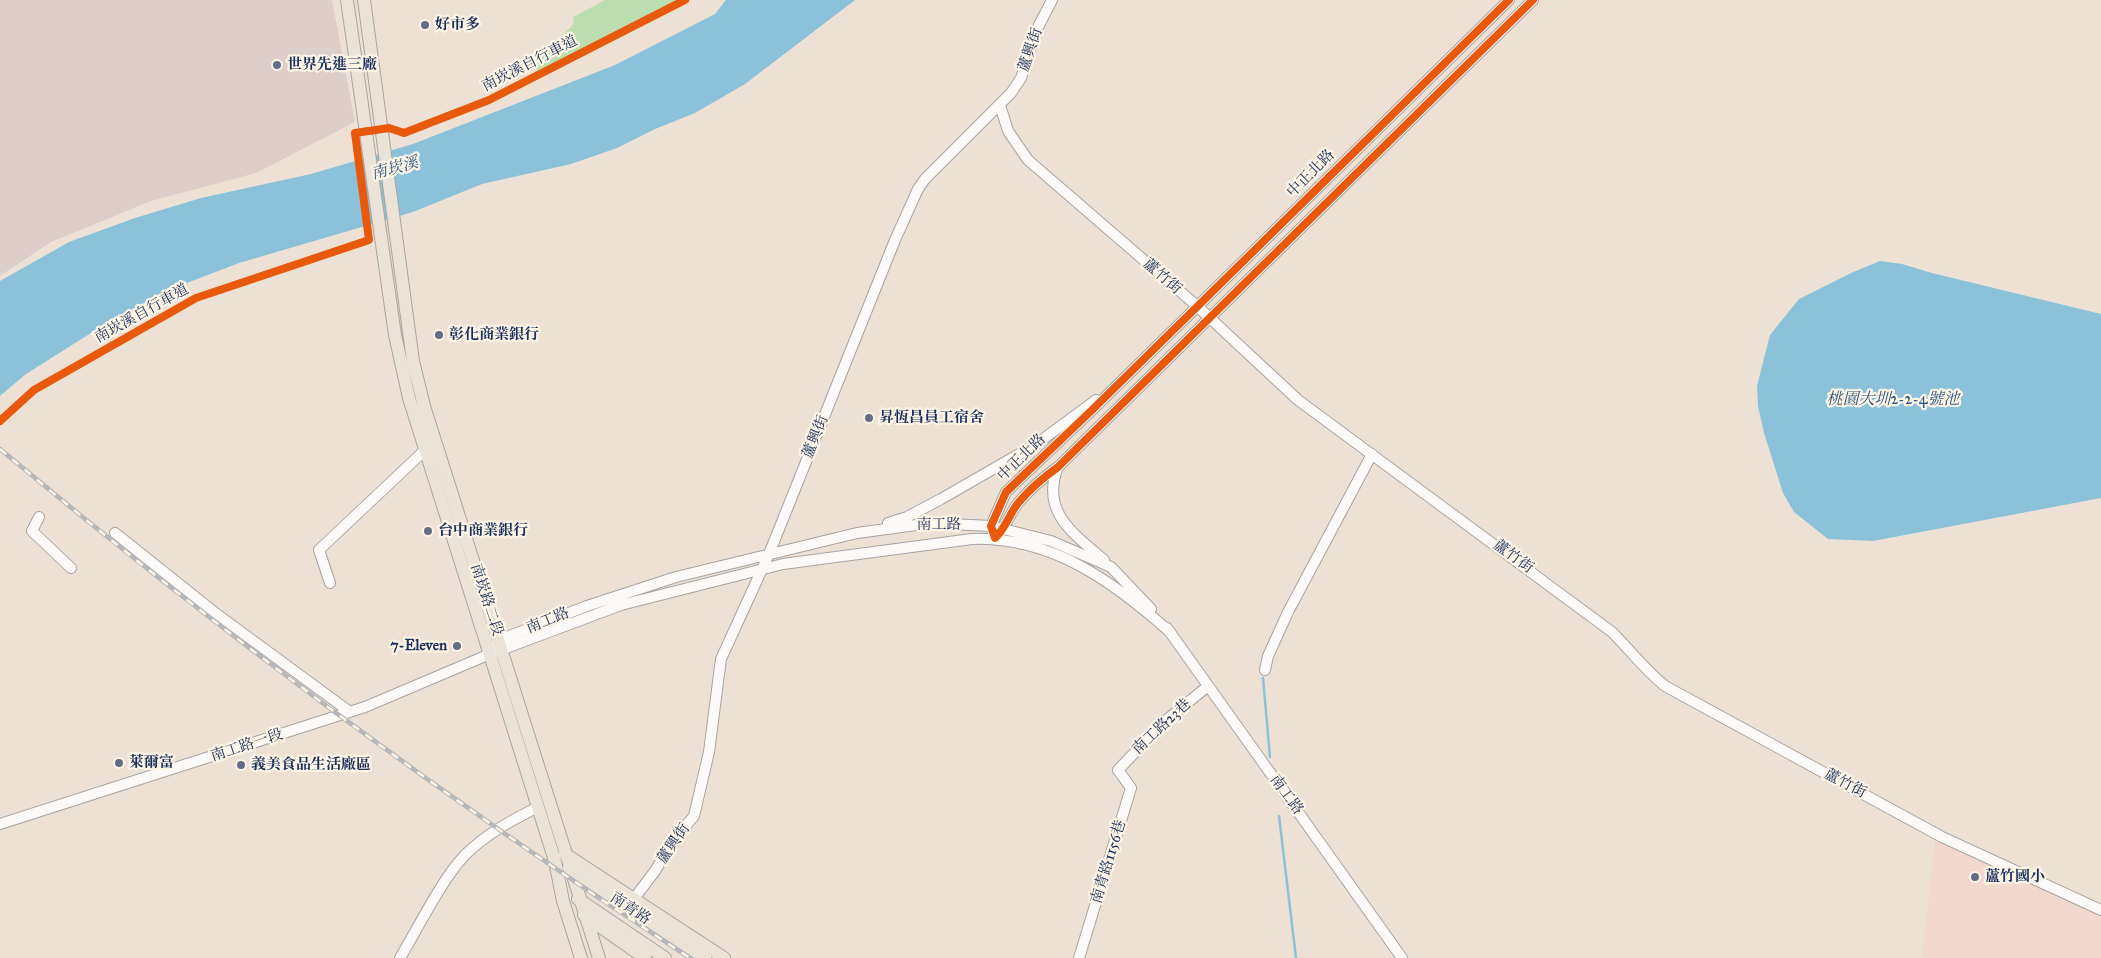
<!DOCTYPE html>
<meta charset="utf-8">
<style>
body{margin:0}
canvas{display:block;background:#ece1d4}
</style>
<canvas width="2101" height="958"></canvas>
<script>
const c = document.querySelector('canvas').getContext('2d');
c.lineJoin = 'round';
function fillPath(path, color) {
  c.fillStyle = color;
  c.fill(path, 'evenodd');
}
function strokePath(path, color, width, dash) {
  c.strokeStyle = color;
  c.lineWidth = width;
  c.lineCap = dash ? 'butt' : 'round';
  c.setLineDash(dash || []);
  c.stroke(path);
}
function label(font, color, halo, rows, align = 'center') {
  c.font = font + ' "IM FELL Great Primer","Noto Serif TC",serif';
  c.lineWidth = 4.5;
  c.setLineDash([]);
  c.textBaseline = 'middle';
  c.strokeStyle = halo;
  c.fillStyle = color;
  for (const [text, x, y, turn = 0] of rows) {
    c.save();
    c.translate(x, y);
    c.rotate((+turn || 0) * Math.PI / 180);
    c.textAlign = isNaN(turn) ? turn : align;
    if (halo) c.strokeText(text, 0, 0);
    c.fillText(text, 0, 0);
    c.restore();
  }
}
fillPath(new Path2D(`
 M1935 840 2101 914V958H1922Z`), '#f2d8cd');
fillPath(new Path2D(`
 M0 0H332L355 122 256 173 151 201 51 242 0 276Z`), '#decec9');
fillPath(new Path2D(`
 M605 0H690L542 75 531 65 574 24 573 17Z`), '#bcddaf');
fillPath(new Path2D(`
 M726 0H855L745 84 695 113 655 129 617 148 571 164 482 184 413 212 239 263 166 291 102 326 26 374 0 396V281L69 242 135 218 201 198 311 174 413 144 615 65 715 14Z
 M1880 261 1902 264 1932 273 2101 314V498L1873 541 1828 539 1794 512 1783 493 1764 433 1758 406 1757 386 1770 335 1799 299 1851 273Z`), '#8bc2da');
strokePath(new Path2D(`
 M1263 678 1270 757
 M1279 816 1296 958`), '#8bc2da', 2.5);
const minor = new Path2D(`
 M1509 0 1090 412 1006 492 991 526 995 538C1006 528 1009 514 1019 502 1030 489 1044 477 1058 467L1533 0
 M1000 105 1008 131 1028 160 1197 306 1298 400 1612 632C1630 650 1645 670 1665 686L1942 837 2101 910
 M1058 467C1040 512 1074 534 1104 560
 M39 517 32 531 71 568
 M888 523 907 517 941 499 1035 445 1096 400
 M115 533 214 612 350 712
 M330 583 319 550 425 450
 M1167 628 1402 958
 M495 647 499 640 587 606 676 577 857 533 931 523 991 526 1051 541 1111 567 1151 609
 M1265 670 1268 656 1288 612 1372 454
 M0 824 365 707 490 654 621 605 783 564 972 539C1051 536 1114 582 1170 632
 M633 900 655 871 674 840 694 816 709 752 721 659 769 554 895 240 918 189 925 179 1011 93 1021 78 1035 33 1052 0
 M400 958C418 928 442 879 465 855 486 834 512 820 538 807
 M1079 958 1131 788 1118 770 1164 722 1208 686`);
const major = new Path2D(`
 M347 0 395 335 409 398 555 861 563 901 581 958
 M364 0 413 361 424 406 599 958
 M565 854 724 958
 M569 868 705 958
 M578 899 665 958
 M584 915 645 958`);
strokePath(minor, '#a8a4a2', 12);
strokePath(major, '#a8a4a2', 14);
strokePath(minor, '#fcfaf9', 10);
strokePath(major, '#ece3d8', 12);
const rail = new Path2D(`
 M0 449C220 633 450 802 690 958`);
strokePath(rail, '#b6b7ba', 4.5);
strokePath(rail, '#fcf5e5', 2.5, [8]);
strokePath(new Path2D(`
 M1509 0 1090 412 1006 492 991 526 995 538C1006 528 1009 514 1019 502 1030 489 1044 477 1058 467L1533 0
 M0 421 34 390 196 298 369 240 355 133 389 128 404 133 489 100 685 0`), '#e8590c', 8);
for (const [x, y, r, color] of [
 [425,25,5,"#646d87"],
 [277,65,5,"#646d87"],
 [439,335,5,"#646d87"],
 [869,418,5,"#646d87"],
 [428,531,5,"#646d87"],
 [457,646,5,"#646d87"],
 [119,763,5,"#646d87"],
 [241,765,5,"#646d87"],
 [1975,877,5,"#646d87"]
]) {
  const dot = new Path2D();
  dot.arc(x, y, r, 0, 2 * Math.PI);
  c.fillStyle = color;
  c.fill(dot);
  strokePath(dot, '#fcf5e5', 2);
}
label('bold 15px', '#1b2f5e', '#fcf5e5', [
 ["好市多",435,25],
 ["世界先進三廠",287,65],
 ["彰化商業銀行",449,335],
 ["昇恆昌員工宿舍",879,418],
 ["台中商業銀行",438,531],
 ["7-Eleven",447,646,"right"],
 ["萊爾富",129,763],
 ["義美食品生活廠區",251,765],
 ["蘆竹國小",1985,877]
], 'left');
label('15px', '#1b2f5e', '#fcf5e5', [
 ["蘆興街",1031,50,-71],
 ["南崁溪自行車道",530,64,-27],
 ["中正北路",1311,174,-45],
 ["蘆竹街",1162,277,41],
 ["南崁溪自行車道",142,314,-29],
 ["蘆興街",816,437,-68],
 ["中正北路",1022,458,-44],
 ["南工路",939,525],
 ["蘆竹街",1513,557,36],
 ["南崁路二段",486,600,72],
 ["南工路",548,621,-22],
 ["南工路23巷",1162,727,-43],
 ["南工路一段",247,746,-18],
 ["蘆竹街",1845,784,28],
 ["南工路",1286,795,54],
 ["蘆興街",674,844,-55],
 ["南青路1156巷",1109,862,-73],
 ["南青路",630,909,34]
]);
label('italic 16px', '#305784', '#fcf5e5', [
 ["南崁溪",395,169,-15],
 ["桃園大圳2-2-4號池",1893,400]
]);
</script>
